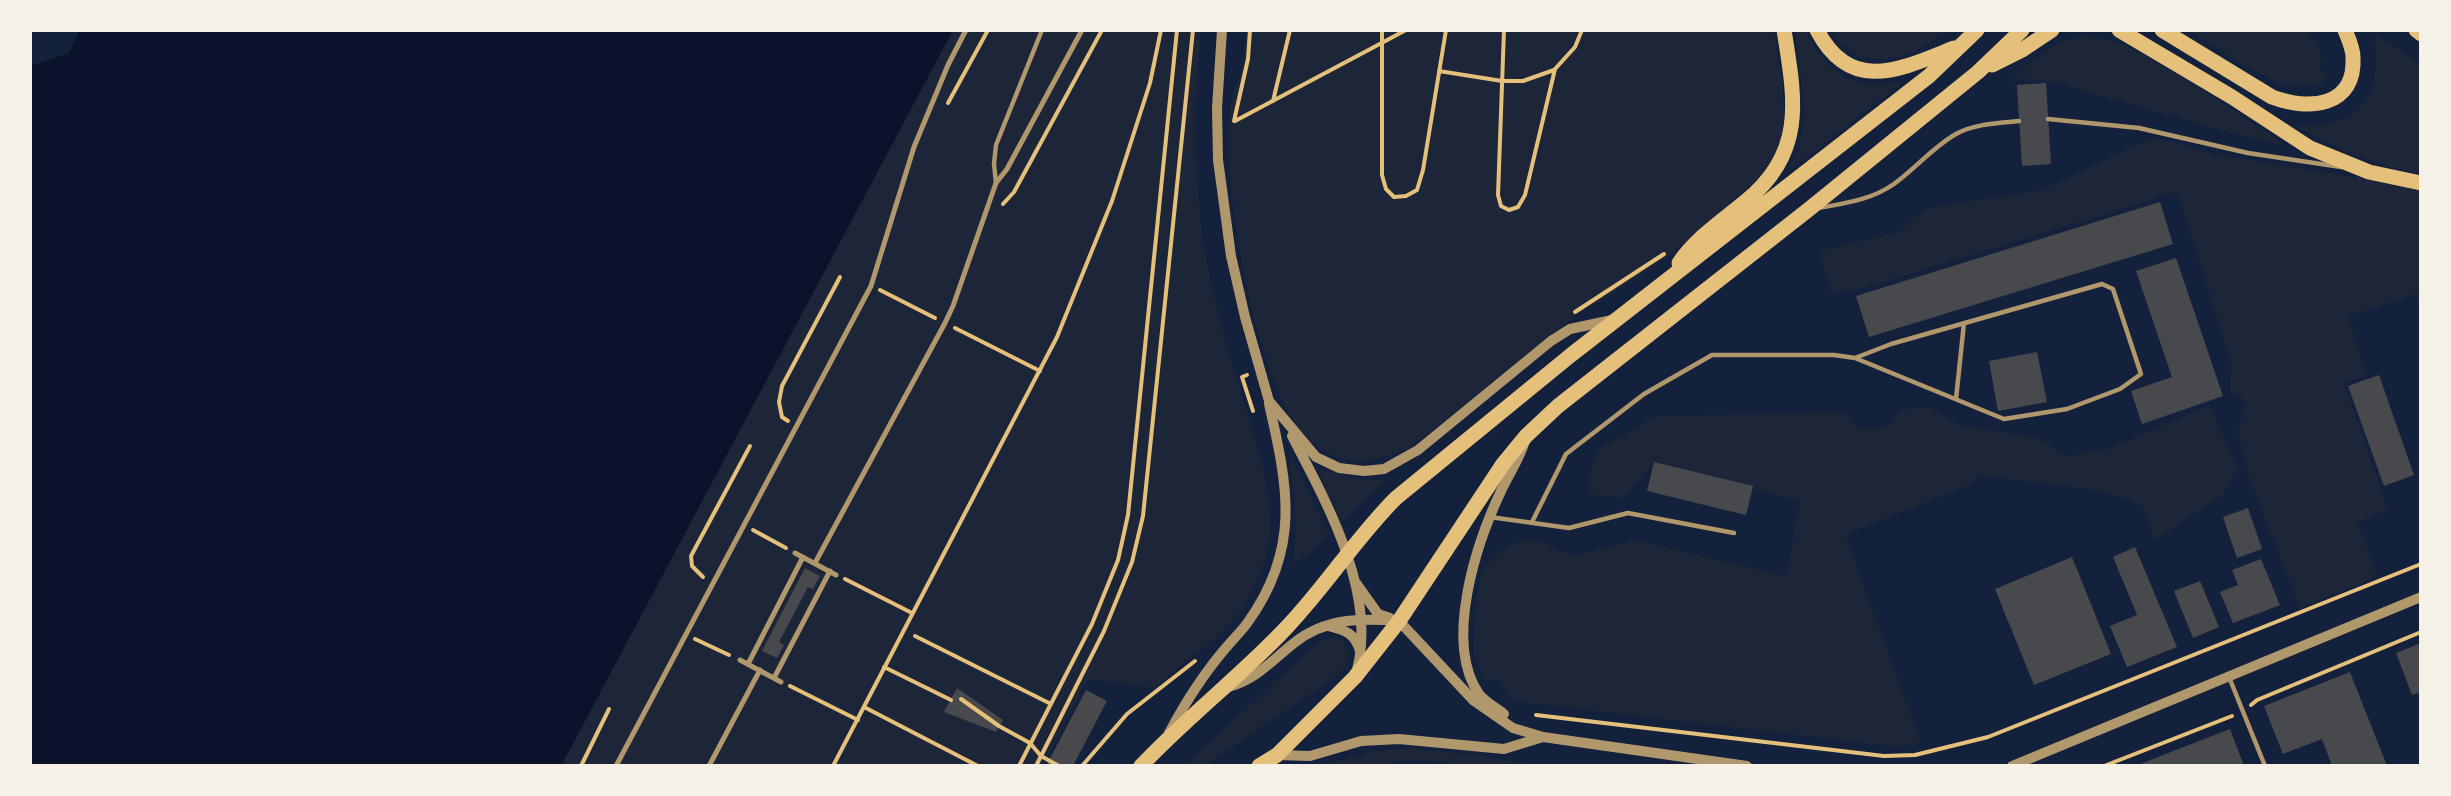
<!DOCTYPE html>
<style>
body{margin:0}
#map{position:relative;width:2451px;height:796px;overflow:hidden;background:#14213d;font-family:"PT Sans Narrow",sans-serif}
canvas{display:block}
.frame{position:absolute;inset:0;border:32px solid #f6f1e7;pointer-events:none}
</style>
<div id="map">
<canvas width="2451" height="796"></canvas>
<div class="frame"></div>
</div>
<script>
const c = document.querySelector('canvas').getContext('2d');
c.lineJoin = 'round';
function fillPath(path, color) {
  c.fillStyle = color;
  c.fill(path, 'evenodd');
}
function strokePath(path, color, width, dash) {
  c.strokeStyle = color;
  c.lineWidth = width;
  c.lineCap = dash ? 'butt' : 'round';
  c.setLineDash(dash || []);
  c.stroke(path);
}
fillPath(new Path2D(`
 M953 30H1201C1192 116 1193 202 1212 287 1220 323 1231 360 1242 396 1258 447 1283 515 1262 568 1256 583 1247 604 1237 616 1214 643 1181 663 1155 688L1088 679 1043 766H561Z
 M1245 30H1774C1778 62 1791 117 1778 147 1763 182 1732 207 1702 229 1685 242 1669 256 1651 268 1623 288 1592 304 1564 325 1511 365 1461 410 1408 449 1382 460 1350 467 1324 451 1314 445 1302 433 1295 423 1254 365 1221 180 1230 110 1231 95 1239 81 1242 66 1245 55 1244 42 1245 30Z
 M1795 30H1805C1825 72 1857 94 1905 81L1785 174 1799 150 1805 111Z
 M1830 30H1947C1920 52 1877 74 1845 47 1839 42 1834 38 1830 30Z
 M2188 30H2306C2317 44 2325 52 2319 70L2330 77C2318 86 2305 88 2290 86 2267 83 2211 44 2188 30Z
 M2084 35C2121 39 2149 57 2180 76 2216 98 2250 121 2284 145L2228 132 2053 82 2028 79 2008 82C2031 62 2053 42 2084 35Z
 M2377 36 2421 63V173C2374 167 2334 146 2293 125 2354 131 2384 99 2374 38Z
 M2154 137 2218 155 2421 188V317L2416 294 2348 316 2367 375 2344 383 2388 510 2358 522 2377 577 2300 608 2250 480 2238 432 2246 401 2230 392 2231 361 2177 192 1867 287 1831 294 1820 251 1898 232 1927 208 2042 190Z
 M2209 405 2238 468 2222 496 2155 540 2142 506 2104 491 1975 475 1976 482 1845 535 1920 740 1919 743 1897 747 1512 701 1498 678 1485 681 1473 652 1477 588 1486 565 1505 547 1523 540 1540 541 1573 556 1635 540 1786 576 1800 501 1654 462 1624 498 1586 494 1597 450 1657 416 1847 412 1856 428H1887L1900 410 1930 407 1957 424 2039 438 2065 457 2112 448Z
 M1288 450 1329 535 1312 552 1292 565C1299 526 1294 489 1288 450Z
 M1317 469 1360 479 1387 480 1342 522Z
 M1334 638 1342 640C1352 659 1350 664 1335 677L1204 766H1184L1304 655 1322 640Z
 M1409 748 1473 755 1546 766H1482L1410 760 1374 766H1321L1369 752Z`), '#1d2539');
fillPath(new Path2D(`
 M80 30H953L561 766H30V66L69 53Z`), '#0b132b');
fillPath(new Path2D(`
 M2046 83 2051 164 2022 166 2017 85Z
 M2160 202 2173 244 1869 337 1856 296Z
 M2176 258 2223 396 2142 424 2131 391 2172 377 2136 271Z
 M2037 352 2047 402 1998 411 1989 361Z
 M2379 375 2414 475 2384 486 2348 386Z
 M1654 462 1753 486 1746 515 1647 491Z
 M2248 508 2262 549 2237 558 2223 517Z
 M2135 547 2177 647 2127 667 2110 626 2137 615 2113 557Z
 M2072 557 2111 654 2034 685 1995 589Z
 M2261 559 2280 605 2233 623 2220 592 2238 585 2232 570Z
 M805 568 820 576 813 589 808 587 779 642 784 645 777 658 762 651Z
 M2200 581 2219 627 2193 638 2174 591Z
 M2421 643V692L2412 695 2396 653Z
 M2350 672 2387 766H2332L2322 739 2283 754 2264 706Z
 M957 688 1003 720 996 732 944 712Z
 M1086 690 1107 701 1073 766H1046Z
 M2230 729 2244 766H2135Z`), '#48494c');
strokePath(new Path2D(`
 M1382 30V175L1386 189 1394 197 1406 196 1417 190 1423 170 1446 30
 M1504 30 1498 195 1501 206 1509 210 1518 207 1525 195 1555 69 1575 47 1582 30
 M1439 71 1502 81H1523L1554 70
 M1273 101 1290 30
 M948 103 988 30
 M1234 121 1248 59 1250 30
 M1235 121 1406 30
 M1003 204 1014 192 1102 30
 M880 290 935 318
 M1575 312 1664 254
 M955 328 1040 371
 M1247 375 1242 377 1253 411
 M788 421 782 417 779 402 782 386 840 277
 M753 530 786 548
 M703 577 692 566 691 556 750 446
 M845 579 912 613
 M915 636 1051 704
 M695 639 729 655
 M884 667 951 700
 M790 686 858 720
 M961 699 999 726 1030 743 1041 756 1059 766
 M2251 705 2257 700 2421 632
 M864 707 978 766
 M1536 715 1884 756 1915 755 1988 737 2421 564
 M581 766 609 709
 M833 766 1057 337 1112 201 1150 83 1161 30
 M1019 766 1092 624 1118 560 1128 515 1177 30
 M1036 766 1104 631 1132 562 1143 516 1193 30
 M1082 766 1127 714 1195 661
 M2104 766 2232 716`), '#e5c07b', 4);
strokePath(new Path2D(`
 M2048 119 2139 128 2248 153 2341 167
 M996 183 994 164 996 145 1042 30
 M1819 208C1846 203 1871 200 1894 184 1915 169 1933 147 1956 134 1974 124 1998 123 2019 121
 M1956 399 1964 323
 M1490 517 1569 528 1628 513 1734 533
 M1532 522 1566 454 1644 394 1712 355H1834L1855 358 2004 419 2067 409 2120 389 2141 374 2113 289 2102 284 1891 344 1855 358
 M2229 677 2265 766`), '#b1986c', 4.5);
strokePath(new Path2D(`
 M795 553 836 575
 M815 563 945 323 953 306 996 183 1007 169 1082 30
 M740 660 781 682
 M748 664 803 557
 M774 678 830 571
 M616 766 871 286 914 147 948 65 966 30
 M709 766 760 670`), '#b1986c', 5);
strokePath(new Path2D(`
 M1222 30 1217 108 1218 160 1231 256 1245 317 1269 401 1316 457 1339 468 1364 471 1384 469 1418 450 1551 341 1570 329 1612 320
 M1292 436C1327 503 1377 593 1357 670
 M1356 583 1378 614 1390 618
 M1328 626C1345 630 1355 633 1360 651
 M1225 688C1256 680 1270 662 1294 643 1325 618 1360 618 1399 621L1474 701 1513 728 1543 737 1747 766
 M1504 714C1497 708 1485 702 1479 694 1443 642 1477 542 1501 491 1509 474 1519 460 1525 441
 M1169 733C1185 703 1202 676 1224 650 1232 640 1241 632 1248 622 1301 548 1288 487 1269 404
 M1277 755 1310 756 1361 741 1399 739 1504 749 1543 737
 M2012 766 2421 597`), '#b1986c', 10);
strokePath(new Path2D(`
 M1817 30C1851 95 1901 69 1954 48
 M2119 30 2232 97 2310 148 2369 172 2421 183
 M2162 30 2272 97C2309 111 2356 107 2353 57 2353 48 2348 38 2345 30
 M2416 30 2421 34
 M1992 65 2022 50 2052 30
 M1679 263C1696 238 1722 221 1746 201 1806 152 1795 99 1784 30
 M1141 766C1187 717 1241 676 1287 627 1326 586 1356 538 1396 498L1571 355 1929 76 1977 30
 M1259 766 1277 755 1355 677 1399 621 1503 464 1526 436 1558 406 1808 210 1978 72 2022 30`), '#e5c07b', 15);
</script>
